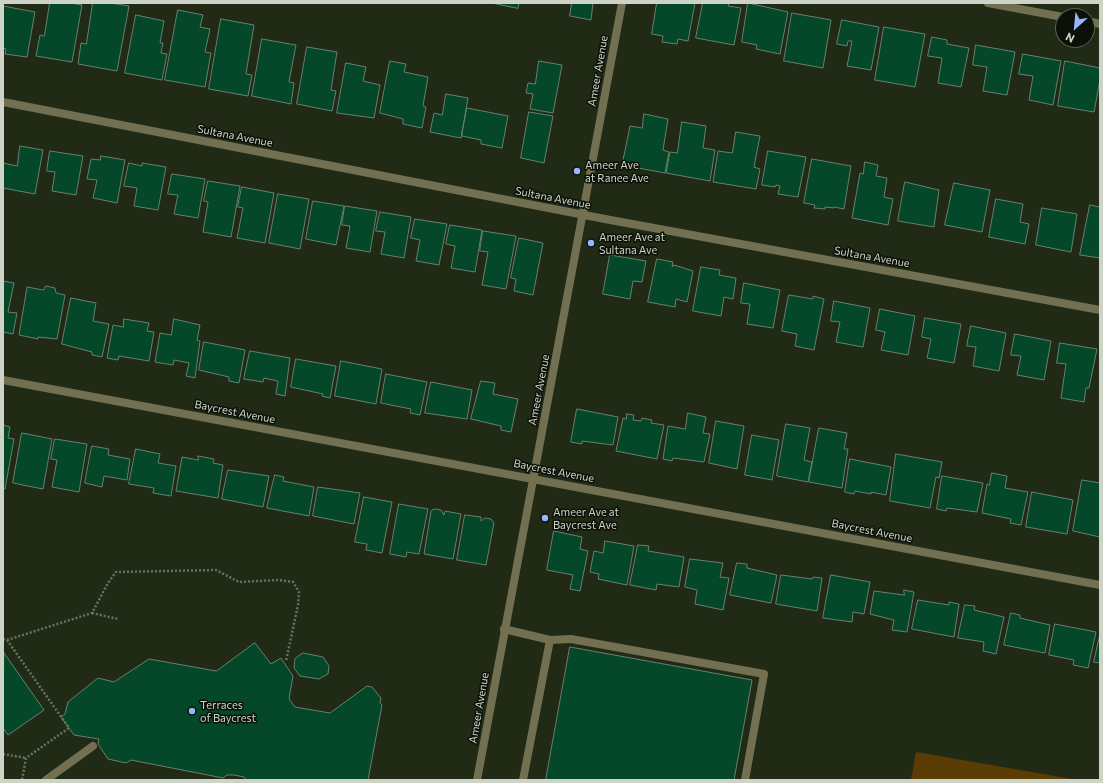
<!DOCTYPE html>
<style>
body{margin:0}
#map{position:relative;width:1103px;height:783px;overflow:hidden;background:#202a15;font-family:Commissioner,sans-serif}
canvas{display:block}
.frame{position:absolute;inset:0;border:4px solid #cdd4c7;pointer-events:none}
.north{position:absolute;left:1055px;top:8px;width:40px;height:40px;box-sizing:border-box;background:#0c1108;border:1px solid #595f54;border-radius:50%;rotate:207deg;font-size:11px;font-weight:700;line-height:16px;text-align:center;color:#cdd4c7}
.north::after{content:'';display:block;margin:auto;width:14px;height:18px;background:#96b6fd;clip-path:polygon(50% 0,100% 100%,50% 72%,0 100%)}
</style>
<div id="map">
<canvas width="1103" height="783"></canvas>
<div class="frame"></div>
<div class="north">N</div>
</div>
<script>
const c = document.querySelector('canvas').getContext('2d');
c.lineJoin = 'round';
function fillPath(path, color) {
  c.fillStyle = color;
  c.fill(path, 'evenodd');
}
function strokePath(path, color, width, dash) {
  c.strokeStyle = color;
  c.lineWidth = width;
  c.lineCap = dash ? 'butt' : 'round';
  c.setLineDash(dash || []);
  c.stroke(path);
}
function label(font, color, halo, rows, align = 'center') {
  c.font = font + ' Commissioner,sans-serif';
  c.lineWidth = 3;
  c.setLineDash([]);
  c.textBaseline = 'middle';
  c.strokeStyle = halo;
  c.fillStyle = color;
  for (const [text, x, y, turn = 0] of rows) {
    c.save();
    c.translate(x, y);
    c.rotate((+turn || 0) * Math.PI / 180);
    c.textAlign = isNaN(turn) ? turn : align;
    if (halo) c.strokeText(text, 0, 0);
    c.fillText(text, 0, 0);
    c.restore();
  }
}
fillPath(new Path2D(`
 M916 752 1078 780H911Z`), '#5b3c05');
const building = new Path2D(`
 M50 3H70L82 5 72 62 36 56 40 35 44 36Z
 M93 3H111L129 6 117 71 78 64 81 43 86 44Z
 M492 3H519L518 8Z
 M572 3H593L591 20 570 16Z
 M657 3H695L688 41 678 39 677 44 662 42 663 36 652 34Z
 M703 3H729L728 6 741 8 734 45 696 38Z
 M748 3 788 12 780 54 756 49 757 45 742 42Z
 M3 6 35 12 27 57 5 54 6 49 3 48Z
 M178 10 203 15 200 27 210 29 205 52 211 53 205 87 165 80Z
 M792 13 831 20 823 68 784 61Z
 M136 15 164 21 160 43H163L161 53 167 54 162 80 125 73Z
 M221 19 254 25 246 74 252 75 248 96 209 89Z
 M842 20 879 27 871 70 847 66 852 41H848L847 46 837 44Z
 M884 27 925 34 915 87 875 80Z
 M932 37 947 40V44L969 48 961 87 938 83 942 58 928 56Z
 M262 39 296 45 289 82 294 83 291 104 252 96Z
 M976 45 1015 52 1007 95 983 91 987 67 973 65Z
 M307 47 337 52 331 90 336 91 332 111 297 104Z
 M1023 54 1061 61 1053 105 1029 100 1033 76 1019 74Z
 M390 61 406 64 404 72 428 77 423 106 426 107 422 128 403 124V119L380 113Z
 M539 61 562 65 553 113 530 109 533 94 526 93 528 83 535 84Z
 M1065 61 1100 68V80L1094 112 1058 106Z
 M346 63 366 67 363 81 380 85 374 118 337 113Z
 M446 94 468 98 461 138 430 132 434 113 442 115Z
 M467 108 508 116 502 148 481 144V140L462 136Z
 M529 112 553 116 544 163 521 158Z
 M644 114 668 119 663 150 669 152 665 173 622 165 630 126 642 128Z
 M682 122 706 126 703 148 715 150 710 181 666 173 670 152 677 153Z
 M736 132 760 136 754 167 760 169 756 189 713 182 718 151 732 153Z
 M20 146 43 150 35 194 3 188V163L17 166Z
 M50 151 83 156 76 195 52 191 55 172 47 171Z
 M768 151 806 157 798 197 778 194 780 186 776 185 775 187 762 185Z
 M101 156 125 160 117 203 93 198 97 180 87 179 91 159 100 160Z
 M812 159 851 166 844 209 834 207V208L825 207V209L814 208 815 205 804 203Z
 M865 162 878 165 876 176 887 178 884 197 893 199 888 225 852 218 860 173 863 174Z
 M129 163 142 166V163L166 167 158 210 134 206 137 188 124 186Z
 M172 174 205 179 198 218 174 214 178 195 168 194Z
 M208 181 240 186 231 237 203 232 208 202 204 201Z
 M905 182 939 190 934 227 898 221Z
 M954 183 990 190 982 232 945 225Z
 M242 187 274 193 265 243 237 238 243 208 238 207Z
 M278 194 309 199 300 249 269 243Z
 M996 199 1023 204 1020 222 1029 224 1025 244 989 237Z
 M313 201 344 206 336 245 306 239Z
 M1090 205 1100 207V258L1080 255Z
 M345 206 377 211 370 252 346 248 350 226 342 225Z
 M1042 208 1077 214 1071 252 1036 245Z
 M380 212 411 217 404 258 381 254 385 232 376 231Z
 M415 219 447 224 439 265 416 261 420 240 411 238Z
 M450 225 482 230 475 272 451 268 455 246 446 244Z
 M483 231 516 236 506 289 482 285 488 252 480 251Z
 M519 238 543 243 533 295 514 291 516 279 511 278Z
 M610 255 646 261 642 282 633 281 630 299 603 294Z
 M657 259 673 262 672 267 674 265 693 271 687 302 676 299 675 307 648 302Z
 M701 267 720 270 719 275 736 278 733 299 724 297 721 316 693 311Z
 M3 281 14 283 8 312 17 313 13 334 3 332Z
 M744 283 780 290 773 328 747 324 750 304 741 303Z
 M46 286 55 288 56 293 65 295 57 339 38 337V339L19 335 27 287 43 290Z
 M789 295 813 299V296L824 299 814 350 795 346 797 334 782 331Z
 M71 298 96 303 93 321 109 324 102 357 92 355V352L62 344Z
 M834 301 870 308 863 347 836 342 840 322 831 321Z
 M880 309 915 316 908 355 881 350 885 332 876 330Z
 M925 318 961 324 954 363 927 358 931 339 922 337Z
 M124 319 149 323 147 331 154 332 149 361 119 356 118 360 107 358 113 325 123 327Z
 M174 319 200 325 197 340 200 341 195 378 186 376 189 363 174 360 173 365 155 362 160 333 171 335Z
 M971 326 1006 333 999 371 973 366 976 347 967 346Z
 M1015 334 1051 341 1044 380 1017 375 1021 356 1011 355Z
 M204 342 245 350 239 383 229 381V377L199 370Z
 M1060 343 1097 349 1089 388H1086L1084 402 1061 398 1066 364 1057 363Z
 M250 351 290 358 285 396 276 394 278 381 264 378 263 382 244 379Z
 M296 359 336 366 330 398 322 396 323 394 291 387Z
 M341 361 382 369 376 404 335 396Z
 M386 374 427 382 420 415 410 413 411 409 381 403Z
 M481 381 495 383 493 394 518 399 511 432 501 430V426L471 419Z
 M431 382 472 390 467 419 425 413Z
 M577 409 618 417 613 445 582 441V444L571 442Z
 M688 413 706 417 703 433 710 434 704 462 673 458 672 461 663 459 668 426 685 429Z
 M627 414 634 415 633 420 641 421 642 418 652 420 651 423 664 425 657 459 616 451 623 418 626 419Z
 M716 421 744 426 737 469 709 463Z
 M786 424 810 428 804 460 812 462 808 482 777 476Z
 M3 425 10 427 8 438 14 439 5 489 3 488Z
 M819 428 847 433 844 449H848L842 488 809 482Z
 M22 433 52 439 43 489 13 483Z
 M752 435 779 440 772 480 745 475Z
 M55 439 87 444 79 492 52 487 57 460 51 459Z
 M92 446 109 449 108 455 130 459 127 480 104 476 102 487 85 483Z
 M136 449 160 454 158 463 176 466 171 496 153 493 154 488 129 484Z
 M896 454 942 462 939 478 936 477 930 508 890 501Z
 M198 456 214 459 213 463 223 465 218 498 176 491 182 457 198 460Z
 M850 459 891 467 886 495 871 492V494L855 491 854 494 845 492Z
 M228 470 269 476 263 507 222 499Z
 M992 473 1007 476 1005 488 1028 492 1021 525 1010 523 1011 519 982 513 987 484 989 485Z
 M275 475 284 477 283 481 314 487 309 516 267 508Z
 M942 476 983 483 977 512 947 508 946 511 937 509Z
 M1082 480 1100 483V537L1073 531Z
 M318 487 360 493 354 524 313 516Z
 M1032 492 1073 500 1067 534 1026 527Z
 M364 497 392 502 382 553 366 550 367 544 355 542Z
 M399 504 428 509 419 554 407 552 406 557 390 554Z
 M435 509 441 510 444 515 445 511 461 514 453 559 424 554 431 511Z
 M465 515 481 517V521L485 518 491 519 494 523 486 565 457 560Z
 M554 531 582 537 580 549 588 551 580 591 570 589 573 575 547 570Z
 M605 541 634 546 627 585 598 579 599 574 590 572 594 551 603 553Z
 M638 545 649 546 648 551 684 557 679 587 657 584 656 590 630 585Z
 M690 559 723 563 720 577 729 578 723 610 695 604 697 590 685 587Z
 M737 563 747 564V568L777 575 771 603 730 595Z
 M781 575 812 579 813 577 822 578 817 611 776 604Z
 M831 575 870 582 864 614 853 612 852 622 823 618Z
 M904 590 914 592 907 632 892 630 894 620 870 614 874 591 904 595Z
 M918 600 949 605V602L959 604 954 637 912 629Z
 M965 605 975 606 974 610 1004 617 996 654 983 651 984 642 958 638Z
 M1011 613 1020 615V618L1050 625 1045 653 1004 645Z
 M1055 624 1096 632 1088 668 1073 665 1074 660 1049 655Z
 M1100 634V663L1094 662Z
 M255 643 271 664 281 658 293 676 289 699 295 707 330 713 367 686 372 687 381 698 380 703 382 705 368 780H246L244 777 234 775H227L223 778 131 760 126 763 108 759 98 744 99 739 74 735 61 717 65 714 68 702 98 678 114 682 149 659 216 671Z
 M570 647 752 680 734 780H546Z
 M4 653 44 710 8 735 3 728Z
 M303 653 323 657 329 666 328 674 319 679 300 676 294 668 295 659Z`);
fillPath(building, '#044729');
strokePath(building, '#678170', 1);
strokePath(new Path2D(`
 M92 613 118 619
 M3 639 7 640 92 613 108 583 116 572 216 570 239 582 278 580 293 582 299 592 298 605 286 661
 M7 640 69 728 26 758 22 780
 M3 754 26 758`), '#6a7361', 2.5, [2, 2]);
strokePath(new Path2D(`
 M504 629 550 640 571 639 764 674 745 780
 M46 780 93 746
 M523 780 550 640`), '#737051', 8);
strokePath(new Path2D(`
 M988 3 1063 17
 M1087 21 1100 24
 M3 102 605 219 1100 310
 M3 380 1100 585
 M477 780 622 3`), '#737051', 8);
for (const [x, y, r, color] of [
 [577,171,4,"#96b6fd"],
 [591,243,4,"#96b6fd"],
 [545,518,4,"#96b6fd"],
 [192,711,4,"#96b6fd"]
]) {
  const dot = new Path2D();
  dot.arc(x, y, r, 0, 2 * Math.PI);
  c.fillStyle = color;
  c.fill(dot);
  strokePath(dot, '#0c1108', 1.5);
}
label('11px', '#cdd4c7', '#0c1108', [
 ["Ameer Avenue",598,71,-80],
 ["Sultana Avenue",235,136,11],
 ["Sultana Avenue",553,198,11],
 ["Sultana Avenue",872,257,10],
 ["Ameer Avenue",539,390,-79],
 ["Baycrest Avenue",235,412,11],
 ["Baycrest Avenue",554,471,11],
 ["Baycrest Avenue",872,531,11],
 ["Ameer Avenue",479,708,-80]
]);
label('11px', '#cdd4c7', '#0c1108', [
 ["Ameer Ave",585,165],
 ["at Ranee Ave",585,178],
 ["Ameer Ave at",599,237],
 ["Sultana Ave",599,250],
 ["Ameer Ave at",553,512],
 ["Baycrest Ave",553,525],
 ["Terraces",200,705],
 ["of Baycrest",200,718]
], 'left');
</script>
